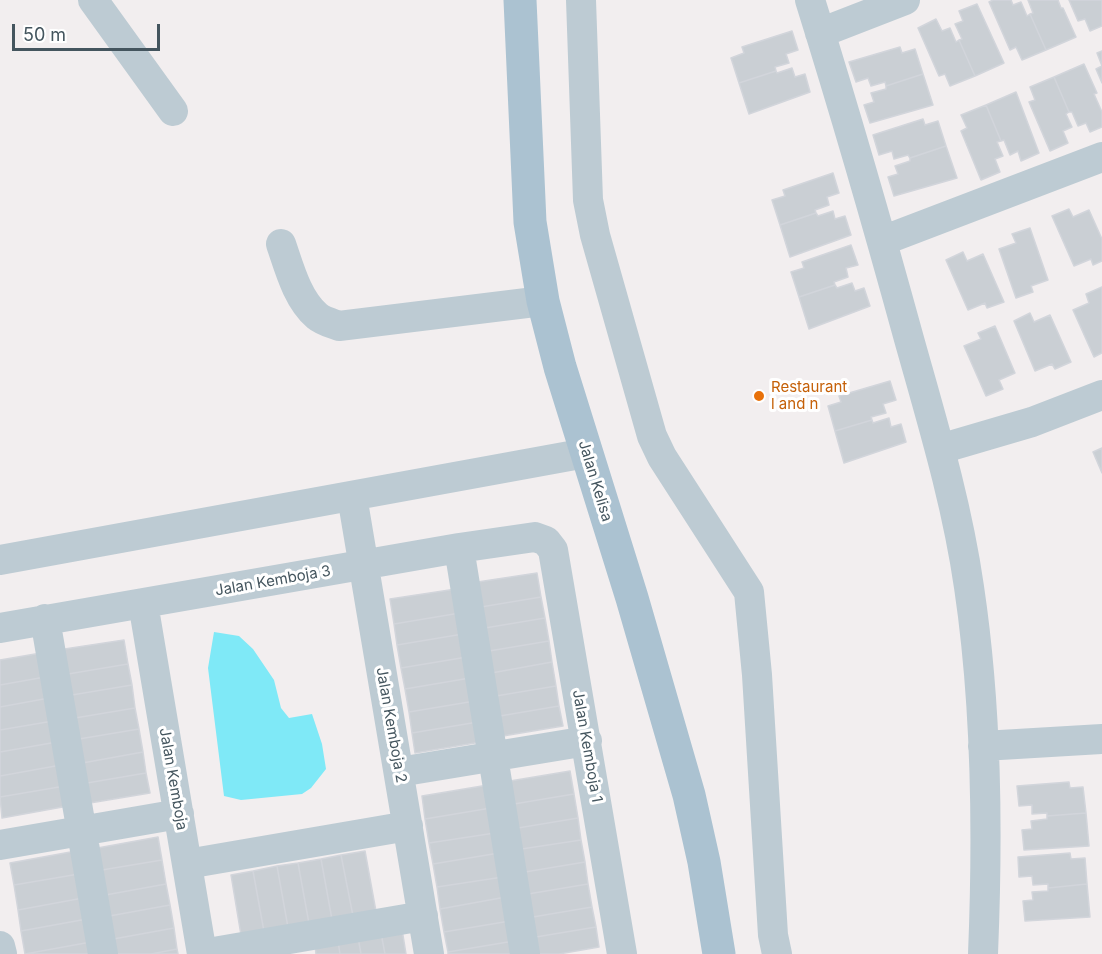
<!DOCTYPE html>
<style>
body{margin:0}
#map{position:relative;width:1102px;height:954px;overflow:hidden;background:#f2eeef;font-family:Inter,sans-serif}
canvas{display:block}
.scale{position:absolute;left:12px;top:24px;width:148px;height:27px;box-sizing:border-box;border:3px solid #44555e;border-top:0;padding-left:8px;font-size:18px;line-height:21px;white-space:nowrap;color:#44555e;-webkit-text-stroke:4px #fff;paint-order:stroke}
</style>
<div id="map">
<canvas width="1102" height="954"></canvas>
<div class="scale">50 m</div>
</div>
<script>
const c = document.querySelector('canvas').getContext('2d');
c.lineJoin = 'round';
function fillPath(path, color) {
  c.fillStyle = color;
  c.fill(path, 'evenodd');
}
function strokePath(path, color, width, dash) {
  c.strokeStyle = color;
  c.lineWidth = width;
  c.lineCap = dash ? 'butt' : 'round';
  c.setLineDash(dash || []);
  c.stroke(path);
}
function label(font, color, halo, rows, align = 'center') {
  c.font = font + ' Inter,sans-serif';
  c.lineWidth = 6;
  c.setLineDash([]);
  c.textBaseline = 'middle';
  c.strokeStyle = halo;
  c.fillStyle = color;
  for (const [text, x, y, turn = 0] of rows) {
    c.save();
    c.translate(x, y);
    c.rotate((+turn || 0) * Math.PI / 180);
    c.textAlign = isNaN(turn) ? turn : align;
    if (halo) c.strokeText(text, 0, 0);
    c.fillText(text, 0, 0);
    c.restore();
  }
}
fillPath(new Path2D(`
 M214 632 239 636 253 649 274 680 281 708 289 718 312 714 322 744 326 769 311 788 302 794 241 800 224 796 208 668Z`), '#7fe9f7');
const building = new Path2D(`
 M993 0H1011L1013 5 1021 2 1027 16 1030 14 1046 50 1022 60 1016 47 1010 50 989 2Z
 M1028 0H1058L1061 8H1063L1076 37 1046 50 1030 14 1033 13Z
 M1069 0H1102V26L1090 31 1085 19 1078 21Z
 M977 4 1004 63 975 76 959 40 962 39 955 24 963 21 959 11Z
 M936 19 942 31 950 28 956 42 959 40 975 76 950 86 945 74 939 76 918 28Z
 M792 31 798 50 786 54 789 63 775 67 776 71 739 83 731 58 744 53 742 47Z
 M900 47 902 53 915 49 923 74 886 86 885 82 871 86 868 78 856 82 849 62Z
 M1102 51V83L1096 69 1102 66 1097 53Z
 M1084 64 1097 93 1094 94 1102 112V127L1090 132 1086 123 1078 126 1072 112H1069L1054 77Z
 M792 68 795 77 805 74 810 92 749 114 739 83 776 71 777 73Z
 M923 74 933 105 870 123 864 105 874 102 871 93 886 89V86Z
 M1054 77 1069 112 1066 114 1072 127 1063 131 1068 143 1050 151 1029 102 1035 100 1030 87Z
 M1016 92 1039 153 1021 161 1018 151 1010 155 1004 140 1001 141 986 105Z
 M986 105 1001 141 997 142 1003 156 995 159 1000 172 981 180 961 131 967 128 961 115Z
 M923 119 925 125 938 121 946 146 910 158 908 155 894 159 892 151 879 155 873 135Z
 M946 146 957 178 894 196 888 177 898 174 895 166 910 161V158Z
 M833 173 839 193 827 197 829 205 815 210 816 213 780 225 772 200 785 196 783 190Z
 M1069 209 1073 217 1089 210 1102 239V261L1093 265 1091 259 1074 266 1052 216Z
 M833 211 835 219 845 216 851 235 790 257 780 225 816 213 818 216Z
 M1030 228 1048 280 1031 286 1033 292 1016 298 999 249 1016 243 1012 234Z
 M851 245 858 265 846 268 848 277 834 282 835 285 799 297 791 272 804 268 802 262Z
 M963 252 967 261 983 254 1004 302 987 308 985 303 968 310 946 260Z
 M852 283 855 291 864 288 870 306 809 329 799 297 835 285 837 288Z
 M1102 287V353L1094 357 1073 310 1089 303 1086 294Z
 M1030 313 1034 322 1050 315 1071 362 1055 369 1052 364 1035 371 1014 321Z
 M995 326 1015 373 999 380 1003 389 986 396 964 346 981 339 978 333Z
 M890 381 896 400 883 404 886 413 871 417 872 420 835 431 828 406 841 402 839 396Z
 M889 418 891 427 901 424 906 442 844 463 835 431 872 420 873 423Z
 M1102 448V473L1093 452Z
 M537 573 541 597 475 608 471 583Z
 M456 589 460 613 394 624 390 599Z
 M541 597 545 618 479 629 475 608Z
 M460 613 463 634 397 645 394 624Z
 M545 618 549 641 483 652 479 629Z
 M463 634 467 657 401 668 397 645Z
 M124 640 128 664 62 675 58 650Z
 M549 641 552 662 486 674 483 652Z
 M41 653 45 677 0 685V660Z
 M467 657 470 678 405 689 401 668Z
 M552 662 556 686 490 697 486 674Z
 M128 664 132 685 66 696 62 675Z
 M45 677 49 698 0 707V685Z
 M470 678 475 701 409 712 405 689Z
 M132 685 135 708 69 719 66 696Z
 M556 686 559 706 494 717 490 697Z
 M49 698 53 721 0 730V707Z
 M475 701 478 722 412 733 409 712Z
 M559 706 563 726 497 737 494 717Z
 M135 708 139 729 73 740 69 719Z
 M53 721 57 742 0 752V730Z
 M478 722 481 742 415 753 412 733Z
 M139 729 143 752 77 764 73 740Z
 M57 742 61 765 0 776V752Z
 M143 752 146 773 81 784 77 764Z
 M61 765 65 786 0 797V776Z
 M570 771 574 794 508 805 504 782Z
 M146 773 150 793 84 804 81 784Z
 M1069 782 1070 788 1083 787 1086 813 1047 816V813L1032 814V805L1019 806 1017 786Z
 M488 785 491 808 425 819 422 796Z
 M65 786 68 806 2 818 0 797Z
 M574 794 578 818 512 829 508 805Z
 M491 808 495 833 429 843 425 819Z
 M1086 813 1089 846 1024 850 1022 830 1032 829 1031 821 1047 819V816Z
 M578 818 581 840 515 850 512 829Z
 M495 833 499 853 433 864 429 843Z
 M158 837 162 860 96 871 92 849Z
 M581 840 585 862 519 873 515 850Z
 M76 851 79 874 14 885 10 863Z
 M365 851 377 917 354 921 341 855Z
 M499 853 503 877 437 887 433 864Z
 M1070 853 1071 859 1085 858 1087 884 1048 888V884L1033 885 1032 876 1019 877 1018 857Z
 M341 855 354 921 333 925 321 859Z
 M321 859 333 925 310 929 298 863Z
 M162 860 166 884 100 896 96 871Z
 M585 862 588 884 522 895 519 873Z
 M298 863 310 929 289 933 277 866Z
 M277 866 289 933 265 937 253 871Z
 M253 871 265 937 242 941 231 875Z
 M79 874 83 898 18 910 14 885Z
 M503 877 506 897 440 909 437 887Z
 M166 884 170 905 104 917 100 896Z
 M588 884 592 907 527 918 522 895Z
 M1087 884 1090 917 1025 921 1023 901 1033 900 1032 892 1048 891V888Z
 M506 897 510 921 444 932 440 909Z
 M83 898 87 919 21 931 18 910Z
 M170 905 174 928 108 940 104 917Z
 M592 907 596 927 530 938 527 918Z
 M87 919 91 942 25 954 21 931Z
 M510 921 514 941 448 952 444 932Z
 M596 927 599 947 559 954H533L530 938Z
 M174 928 177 949 151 954H110L108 940Z
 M402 929 406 954H385L381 933Z
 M381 933 385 954H361L358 937Z
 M358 937 361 954H340L338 941Z
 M338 941 340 954H316L315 945Z
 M514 941 516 954H448V952Z
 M91 942 93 954H25Z
 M177 949 178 954H151Z`);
fillPath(building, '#cacfd4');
strokePath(building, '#d2d5db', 1.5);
strokePath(new Path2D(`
 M93 0 173 111
 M581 0 588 200 595 235 652 436 662 457 749 592 757 675 773 935 777 954
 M810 0C845 112 878 226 909 339 932 421 957 503 969 587 987 708 988 832 983 954
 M820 33 905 0
 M882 241 1102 157
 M281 244C289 267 297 299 317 316 323 321 331 323 339 326L543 301
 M940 449 1032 422 1102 395
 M352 496 429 954
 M459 548 525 954
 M0 560 586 453
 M143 603 202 954
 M45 619 103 954
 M0 628 459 548 535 537 546 541 553 550 622 954
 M983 746 1102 739
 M399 772 587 741
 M0 845 179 814
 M187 864 408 826
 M0 946 2 954
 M202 954 423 916`), '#bdcbd3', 30);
strokePath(new Path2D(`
 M520 0 530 222 543 301 560 367 632 598 689 795 704 862 719 954`), '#abc2d1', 33);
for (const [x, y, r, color] of [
 [759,396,6,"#e8710a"]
]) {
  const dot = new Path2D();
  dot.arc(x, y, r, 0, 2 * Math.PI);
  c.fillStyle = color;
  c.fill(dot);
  strokePath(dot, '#fff', 2);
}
label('15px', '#c56008', '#fff', [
 ["Restaurant",771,387],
 ["l and n",771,404]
], 'left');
label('15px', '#44555e', '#fff', [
 ["Jalan Kelisa",595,481,73],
 ["Jalan Kemboja 3",273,581,-10],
 ["Jalan Kemboja 2",391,725,80],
 ["Jalan Kemboja 1",587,746,80],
 ["Jalan Kemboja",173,779,80]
]);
</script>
